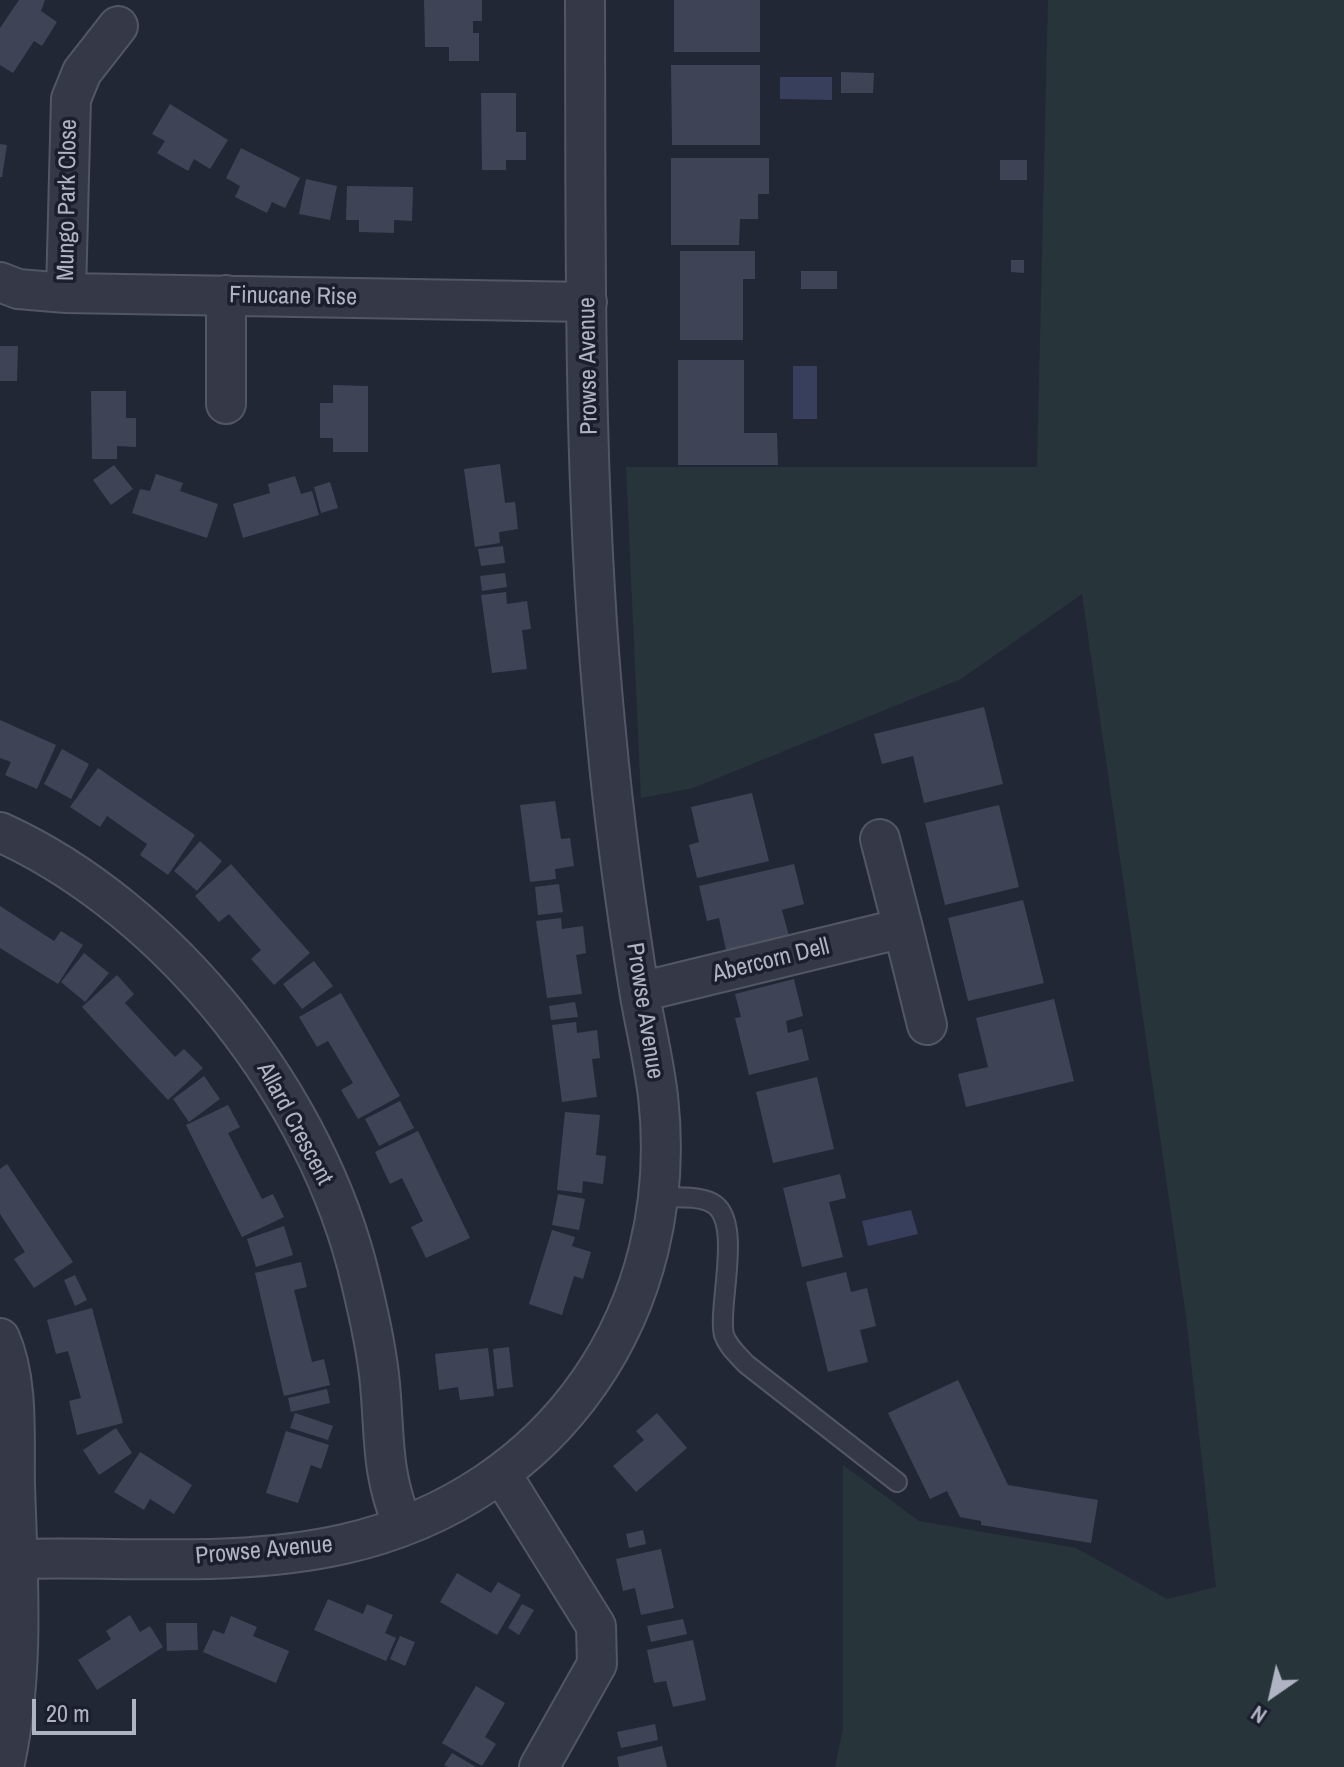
<!DOCTYPE html>
<style>
body{margin:0}
#map{position:relative;width:1344px;height:1767px;overflow:hidden;background:#222736;font-family:"Archivo Narrow",sans-serif}
canvas{display:block}
.north{position:absolute;left:1232px;top:1655px;width:80px;height:80px;-webkit-text-stroke:6px #1b1e2c;paint-order:stroke;rotate:214deg;font-size:22px;font-weight:700;line-height:32px;text-align:center;color:#b0b3c3}
.north::after{content:'';display:block;margin:auto;width:28px;height:36px;background:#b0b3c3;clip-path:polygon(50% 0,100% 100%,50% 72%,0 100%)}
.scale{position:absolute;left:32px;top:1699px;width:104px;height:36px;box-sizing:border-box;border:4px solid #b0b3c3;border-top:0;padding-left:10px;font-size:24px;line-height:28px;white-space:nowrap;color:#b0b3c3;-webkit-text-stroke:6px #1b1e2c;paint-order:stroke}
</style>
<div id="map">
<canvas width="1344" height="1767"></canvas>
<div class="north">N</div>
<div class="scale">20 m</div>
</div>
<script>
const c = document.querySelector('canvas').getContext('2d');
c.lineJoin = 'round';
function fillPath(path, color) {
  c.fillStyle = color;
  c.fill(path, 'evenodd');
}
function strokePath(path, color, width, dash) {
  c.strokeStyle = color;
  c.lineWidth = width;
  c.lineCap = dash ? 'butt' : 'round';
  c.setLineDash(dash || []);
  c.stroke(path);
}
function label(font, color, halo, rows, align = 'center') {
  c.font = font + ' "Archivo Narrow",sans-serif';
  c.lineWidth = 7;
  c.setLineDash([]);
  c.textBaseline = 'middle';
  c.strokeStyle = halo;
  c.fillStyle = color;
  for (const [text, x, y, turn = 0] of rows) {
    c.save();
    c.translate(x, y);
    c.rotate((+turn || 0) * Math.PI / 180);
    c.textAlign = isNaN(turn) ? turn : align;
    if (halo) c.strokeText(text, 0, 0);
    c.fillText(text, 0, 0);
    c.restore();
  }
}
fillPath(new Path2D(`
 M1048 0H1344V1767H835L843 1729V1465L919 1521 1076 1548 1167 1599 1216 1587 1186 1317 1082 594 961 679 693 788 641 798 626 467H1037Z`), '#27353a');
fillPath(new Path2D(`
 M780 77H832V100L780 99Z
 M793 366H817V419H793Z
 M911 1210 918 1234 868 1246 862 1221Z`), '#373f5c');
fillPath(new Path2D(`
 M19 0H45L41 11 57 22 42 46 34 41 13 73 0 65V28Z
 M424 0H482V21H473V33H479V61H449V47H425Z
 M674 0H760V52H674Z
 M671 65H760V145H672Z
 M841 72 874 73 873 93H841Z
 M481 93H516V132H526V160H506V170H482Z
 M170 104 228 140 210 169 194 159 188 171 157 153 165 141 152 134Z
 M0 144 7 145 2 177H0Z
 M241 148 300 178 285 208 272 202 267 213 235 197 240 186 226 178Z
 M671 158H769V194H758V219H740L739 245H671Z
 M1000 160H1027V180H1000Z
 M306 179 337 186 330 220 299 214Z
 M347 186 413 187 412 221 394 220V233L359 232V220H346Z
 M680 251H755V279H743V340H680Z
 M1011 260H1024V273L1011 272Z
 M801 271H837V289H801Z
 M0 346H18L17 381H0Z
 M678 360H744V433H777L778 465H678Z
 M333 385 368 386V452H333V438H320V403H333Z
 M91 391H126V418H136V447L117 446V459H92Z
 M500 464 505 503 515 502 518 529 499 532 500 543 475 547 464 469Z
 M114 465 133 489 111 505 93 480Z
 M156 474 183 483 180 491 218 504 207 538 132 513 140 489 150 491Z
 M295 476 301 494 312 491 319 515 243 538 233 504 270 493 268 484Z
 M330 482 338 508 321 513 314 487Z
 M503 546 505 563 481 566 478 549Z
 M505 573 507 587 482 591 480 576Z
 M506 592 507 604 527 601 531 629 522 630 527 669 492 673 481 595Z
 M984 707 1003 784 924 803 913 756 882 764 874 734Z
 M0 720 56 745 37 789 5 775 11 762 0 758Z
 M62 749 89 764 71 799 44 784Z
 M98 768 195 835 168 875 140 855 147 844 107 816 100 827 70 807Z
 M752 793 769 861 697 878 689 845 699 842 691 807Z
 M555 801 561 839 570 838 574 866 555 869 556 879 530 882 520 805Z
 M999 805 1019 887 945 905 925 823Z
 M200 841 222 861 197 891 174 871Z
 M231 864 310 953 274 985 251 959 261 950 229 914 219 922 195 896Z
 M794 864 804 904 782 910 789 936 726 950 719 918 707 921 699 886Z
 M559 884 563 912 538 915 535 887Z
 M1023 900 1044 983 968 1001 948 918Z
 M0 906 54 941 61 931 83 945 58 984 0 948Z
 M561 918 562 929 583 926 586 953 576 955 582 994 547 998 536 921Z
 M84 953 109 973 85 1002 61 982Z
 M314 961 333 986 302 1009 283 984Z
 M117 975 134 994 125 1003 175 1057 184 1049 203 1068 168 1100 82 1007Z
 M794 979 803 1016 786 1021 788 1033 802 1029 809 1060 749 1075 735 1018 741 1017 735 994Z
 M341 993 400 1096 358 1119 341 1090 353 1083 328 1041 317 1047 299 1017Z
 M1054 999 1074 1081 966 1107 958 1074 988 1067 976 1018Z
 M575 1002 578 1017 551 1020 549 1006Z
 M576 1022 577 1033 597 1030 600 1058 592 1059 597 1097 562 1102 552 1025Z
 M204 1076 220 1099 189 1122 173 1099Z
 M817 1077 834 1149 773 1163 756 1092Z
 M400 1101 414 1128 379 1146 365 1119Z
 M228 1105 240 1127 228 1133 262 1199 273 1194 284 1217 242 1237 186 1125Z
 M565 1112 600 1115 596 1155 606 1156 603 1184 583 1181 582 1193 557 1190Z
 M418 1131 470 1238 426 1258 411 1227 423 1221 402 1178 390 1184 375 1152Z
 M7 1164 73 1262 34 1288 14 1259 25 1252 0 1214V1169Z
 M840 1174 846 1198 829 1202 843 1257 802 1267 783 1188Z
 M558 1194 585 1199 579 1230 552 1225Z
 M284 1226 293 1255 256 1267 247 1239Z
 M552 1230 575 1237 572 1246 591 1252 583 1279 574 1276 562 1315 529 1304Z
 M301 1262 307 1287 294 1290 312 1362 324 1359 330 1385 284 1396 255 1273Z
 M846 1272 851 1292 867 1288 876 1326 860 1330 868 1362 828 1372 806 1282Z
 M75 1275 87 1300 75 1306 64 1280Z
 M92 1308 123 1423 77 1435 69 1401 81 1398 68 1351 56 1354 47 1320Z
 M509 1347 513 1387 497 1389 493 1349Z
 M488 1348 494 1396 460 1400 458 1387 439 1390 435 1354Z
 M958 1380 1008 1485 1098 1500 1091 1543 981 1525V1521L960 1517 947 1491 930 1499 888 1413Z
 M327 1389 330 1403 291 1412 288 1398Z
 M295 1413 333 1426 328 1440 290 1428Z
 M657 1413 687 1448 636 1492 613 1466 644 1440 636 1431Z
 M116 1428 132 1453 99 1475 83 1450Z
 M286 1431 329 1445 321 1469 311 1465 298 1503 266 1493Z
 M140 1452 192 1485 174 1514 150 1499 144 1510 114 1492Z
 M643 1530 646 1544 629 1548 626 1534Z
 M661 1549 674 1608 641 1615 635 1588 623 1591 616 1559Z
 M457 1573 491 1593 498 1582 521 1595 497 1635 440 1602Z
 M328 1599 363 1614 367 1604 393 1615 385 1633 396 1638 386 1661 314 1630Z
 M522 1604 534 1610 519 1635 508 1628Z
 M130 1615 140 1632 150 1626 163 1647 97 1690 78 1660 111 1639 106 1631Z
 M231 1616 257 1627 253 1636 289 1651 276 1683 203 1652 213 1630 224 1634Z
 M683 1619 687 1634 651 1642 647 1626Z
 M166 1623H197L198 1650 167 1651Z
 M400 1636 415 1642 405 1666 390 1659Z
 M693 1640 706 1700 673 1707 666 1681 654 1683 647 1650Z
 M476 1686 505 1703 485 1737 496 1744 482 1766 442 1743Z
 M655 1724 658 1740 621 1748 617 1732Z
 M662 1746 667 1767H619L617 1757Z
 M452 1753 476 1767H448L444 1765Z`), '#3e4456');
const lane = new Path2D(`
 M657 1197C674 1198 697 1195 712 1203 744 1220 717 1307 724 1335 728 1347 738 1355 746 1364L897 1482`);
const street = new Path2D(`
 M0 282 18 289 66 293 587 302
 M66 293 71 99 82 72 118 26
 M226 404V295
 M0 832C172 910 319 1099 361 1282 369 1315 377 1350 380 1384 385 1439 381 1472 403 1526
 M880 839 903 928
 M640 992 903 928 927 1025
 M0 1338C19 1381 14 1438 15 1485 18 1580 25 1673 4 1767
 M502 1475 596 1626 597 1664 539 1767
 M19 1559C126 1556 238 1568 344 1544 555 1496 682 1310 658 1096 654 1063 646 1029 640 996 626 909 614 821 606 733 582 490 586 244 585 0`);
strokePath(lane, '#535665', 22);
strokePath(street, '#535665', 42);
strokePath(lane, '#353947', 18);
strokePath(street, '#353947', 38);
label('24px', '#b0b3c3', '#1b1e2c', [
 ["Mungo Park Close",68,200,-89],
 ["Finucane Rise",293,297,1],
 ["Prowse Avenue",589,366,-91],
 ["Abercorn Dell",771,961,-14],
 ["Prowse Avenue",644,1011,81],
 ["Allard Crescent",294,1124,62],
 ["Prowse Avenue",264,1551,-5]
]);
</script>
